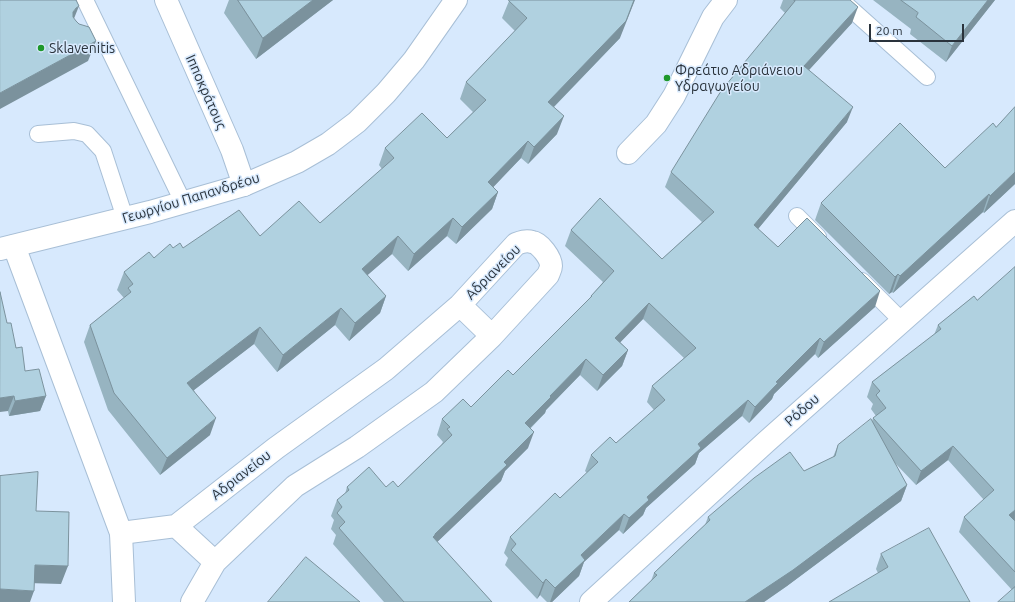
<!DOCTYPE html>
<meta charset="utf-8">
<style>
body{margin:0}
#map{position:relative;width:1015px;height:602px;overflow:hidden;background:#d7e9fd;font-family:Ubuntu,sans-serif}
canvas{display:block}
.scale{position:absolute;left:869px;top:24px;width:95px;height:18px;box-sizing:border-box;border:2px solid #2a333c;border-top:0;padding-left:5px;font-size:12px;line-height:14px;white-space:nowrap;color:#2a333c;-webkit-text-stroke:3px #d7e9fd;paint-order:stroke}
</style>
<div id="map">
<canvas width="1015" height="602"></canvas>
<div class="scale">20 m</div>
</div>
<script>
const c = document.querySelector('canvas').getContext('2d');
c.lineJoin = 'round';
function strokePath(path, color, width, dash) {
  c.strokeStyle = color;
  c.lineWidth = width;
  c.lineCap = dash ? 'butt' : 'round';
  c.setLineDash(dash || []);
  c.stroke(path);
}
function fillPath(path, color) {
  c.fillStyle = color;
  c.fill(path, 'evenodd');
}
function label(font, color, halo, rows, align = 'center') {
  c.font = font + ' Ubuntu,sans-serif';
  c.lineWidth = 3;
  c.setLineDash([]);
  c.textBaseline = 'middle';
  c.strokeStyle = halo;
  c.fillStyle = color;
  for (const [text, x, y, turn = 0] of rows) {
    c.save();
    c.translate(x, y);
    c.rotate((+turn || 0) * Math.PI / 180);
    c.textAlign = isNaN(turn) ? turn : align;
    if (halo) c.strokeText(text, 0, 0);
    c.fillText(text, 0, 0);
    c.restore();
  }
}
const service = new Path2D(`
 M85 0 183 202
 M841 0 927 77
 M38 134 74 131 87 134 103 151 125 218
 M797 216 818 237
 M862 281 902 321`);
const minor = new Path2D(`
 M166 0 232 150 244 185
 M628 153 656 124 674 96 713 17 726 0
 M460 305 492 336
 M176 526 215 562
 M121 533 176 526 276 448 386 369 460 305 516 244C521 242 526 240 532 242 540 243 551 258 551 266 551 269 549 272 548 275L492 336 434 392 357 447 295 486 215 562 192 602
 M591 602 766 442 1015 221`);
const tertiary = new Path2D(`
 M14 246 121 533 124 602`);
const secondary = new Path2D(`
 M0 249 150 212 244 185 297 162 328 144 357 122 386 93 414 60 456 0`);
strokePath(service, '#a8bfd6', 18);
strokePath(minor, '#a8bfd6', 24);
strokePath(tertiary, '#a8bfd6', 24);
strokePath(secondary, '#a8bfd6', 24);
strokePath(service, '#fff', 16);
strokePath(minor, '#fff', 22);
strokePath(tertiary, '#fff', 22);
strokePath(secondary, '#fff', 22);
fillPath(new Path2D(`
 M229 0H333L256 59 224 13Z
 M783 0H850L852 23 809 70 847 122 758 229 778 247 875 307 818 358 815 354 774 394 772 399 749 423 742 416 699 453 695 464 646 508 643 515 623 534 619 530 584 562 579 576 552 602H547L540 595 537 599 505 565 508 558 504 553 510 537 560 498 587 473 585 471 591 455 616 443 654 410 647 402 652 386 684 358 643 319 620 342 628 350 622 366 597 391 580 375 546 410 545 413 530 429 528 448 505 471 501 481 437 542 492 602H384L333 544 336 535 331 529 334 520 331 516 337 500 345 494 347 487H398L441 445 443 442 437 435 442 419 471 407 513 375 590 298 591 296 603 282 565 246 571 230 662 259 702 222 665 187 671 172 785 13 780 8Z
 M873 0H995L946 62 910 34 911 29Z
 M509 1 620 38 554 107 557 134 528 164 521 158 493 187 498 192 492 209 456 244 447 236 408 271 392 254 367 275 386 296 380 313 349 341 335 325 277 372 254 344 194 390 210 435 160 475 108 410 84 342 90 325 124 298 117 290 124 272 173 248H183L260 236 320 223 382 169 379 165 385 148 447 138 473 112 460 99 466 82 515 31 502 18Z
 M945 168 1015 184 984 213 983 212 893 293 892 292 889 294 815 220 821 203Z
 M974 296 1015 521V602L1012 590 959 532 964 517 984 500 948 460 916 485 894 462 907 485 901 501 787 586 764 602H629L651 581 654 573 705 525 708 517 833 457 838 445 872 421 873 418 876 416 871 409 873 404 867 397 872 382 934 335 938 325Z
 M7 323 25 371 46 396 40 411 9 416 8 411Z
 M881 554 970 602 878 573 876 569Z`), '#97b4c1');
fillPath(new Path2D(`
 M313 0H333L256 59 263 38Z
 M634 0H635L620 38 542 119 548 102Z
 M988 0H995L946 62 952 46Z
 M79 6 71 26 73 12 76 8Z
 M858 7 852 23 798 82 804 66Z
 M96 41 88 61 0 109V93Z
 M853 107 847 122 748 241 754 225Z
 M564 116 557 134 528 164 534 147Z
 M528 141 521 158 482 199 488 182Z
 M1015 172V184L984 213 990 196Z
 M498 192 492 209 456 244 462 227Z
 M989 194 983 212 893 293 900 276Z
 M453 218 447 236 408 271 414 254Z
 M398 236 392 254 355 286 362 269Z
 M898 274 892 292 889 294 895 277Z
 M880 291 875 307 818 358 824 342Z
 M386 296 380 313 349 341 355 323Z
 M649 303 643 319 609 354 615 338Z
 M341 308 335 325 277 372 283 355Z
 M260 327 254 344 181 400 187 383Z
 M820 338 815 354 774 394 772 399 749 423 755 407 776 382Z
 M628 350 622 366 597 391 603 375Z
 M586 359 580 375 546 410 545 413 519 439 525 423 550 396Z
 M14 396 8 411 0 412V398Z
 M46 396 40 411 9 416 15 401Z
 M748 400 742 416 699 453 695 464 646 508 643 515 623 534 629 518 647 497 698 444Z
 M216 418 210 435 160 475 167 458Z
 M534 432 528 448 505 471 501 481 431 548 433 537 435 534 504 462Z
 M953 446 948 460 916 485 921 471Z
 M907 485 901 501 787 586 764 602H745Z
 M1015 510V520L1004 530 1009 515Z
 M624 514 619 530 584 562 579 576 552 602H550L555 588 581 555Z
 M35 565 68 566 61 584 28 583Z
 M546 579 540 595 537 599 543 583Z
 M0 589 34 591 30 602H0Z`), '#7b929d');
const building = new Path2D(`
 M0 0H76L79 6 76 8 73 12V17L76 21 79 24 89 27 96 41 0 93Z
 M238 0H313L263 38Z
 M509 0H634L626 21 548 102 564 116 534 147 528 141 488 182 498 192 462 227 453 218 414 254 398 236 362 269 386 296 355 323 341 308 283 355 260 327 187 383 216 418 167 458 114 393 90 325 131 292 128 288 133 284 124 272 149 252 154 258 170 244 173 248 180 243 183 248 239 210 260 236 299 201 320 223 394 158 385 148 422 113 447 138 486 100 466 82 527 18 509 1Z
 M794 0H850L858 7 804 66 853 107 754 225 778 247 807 218 880 291 824 342 820 338 776 382 778 383 755 407 748 400 698 444 701 448 647 497 649 500 629 518 624 514 581 555 585 560 555 588 546 579 543 583 511 550 516 544 510 537 555 493 560 498 598 462 591 455 610 437 616 443 665 400 652 386 696 348 649 303 615 338 628 350 603 375 586 359 550 396 551 397 525 423 534 432 504 462 507 465 435 534V535L433 537 492 602H404L339 528 345 522 337 513 342 507 337 500 349 490 347 487 369 467 386 487 393 481 398 487 452 435 447 429 450 427 442 419 463 399 471 407 508 370 513 375 592 296H591L614 271 571 230 600 198 662 259 714 212 671 172 721 91 795 1Z
 M901 0H988L952 46 916 17 918 13Z
 M1015 107V172L990 196 989 194 900 276 898 274 895 277 821 203 900 123 945 168 993 123 996 127Z
 M1015 267V510L1009 515 1015 521V572L964 517 994 490 953 446 921 471 873 418 886 408 876 395 880 391 872 382 941 329 938 325 974 296 977 300Z
 M0 292 7 323H11L16 348 22 347 25 371 39 369 46 396 15 401 14 396 0 398Z
 M871 419 907 485 793 570 745 602H629L657 575 654 573 710 520 708 517 754 478 790 452 804 471 835 456 838 445Z
 M38 472 36 511 69 512 68 566 35 565 34 591 0 589V476Z
 M929 528 970 602H829L888 567 881 554Z
 M306 557 360 602H268Z
 M1015 587V602H998Z`);
fillPath(building, '#b0d1e0');
strokePath(building, '#7b929d', 1);
for (const [x, y, r, color] of [
 [41,48,4,"#1e982a"],
 [667,78,4,"#1e982a"]
]) {
  const dot = new Path2D();
  dot.arc(x, y, r, 0, 2 * Math.PI);
  c.fillStyle = color;
  c.fill(dot);
  strokePath(dot, '#d7e9fd', 1.5);
}
label('14px', '#2a333c', '#d7e9fd', [
 ["Sklavenitis",49,48],
 ["Φρεάτιο Αδριάνειου",675,70],
 ["Υδραγωγείου",675,86]
], 'left');
label('14px', '#2a333c', '#d7e9fd', [
 ["Ιπποκράτους",206,92,66],
 ["Γεωργίου Παπανδρέου",191,198,-17],
 ["Αδριανείου",493,272,-45],
 ["Ρόδου",802,410,-42],
 ["Αδριανείου",241,475,-38]
]);
</script>
